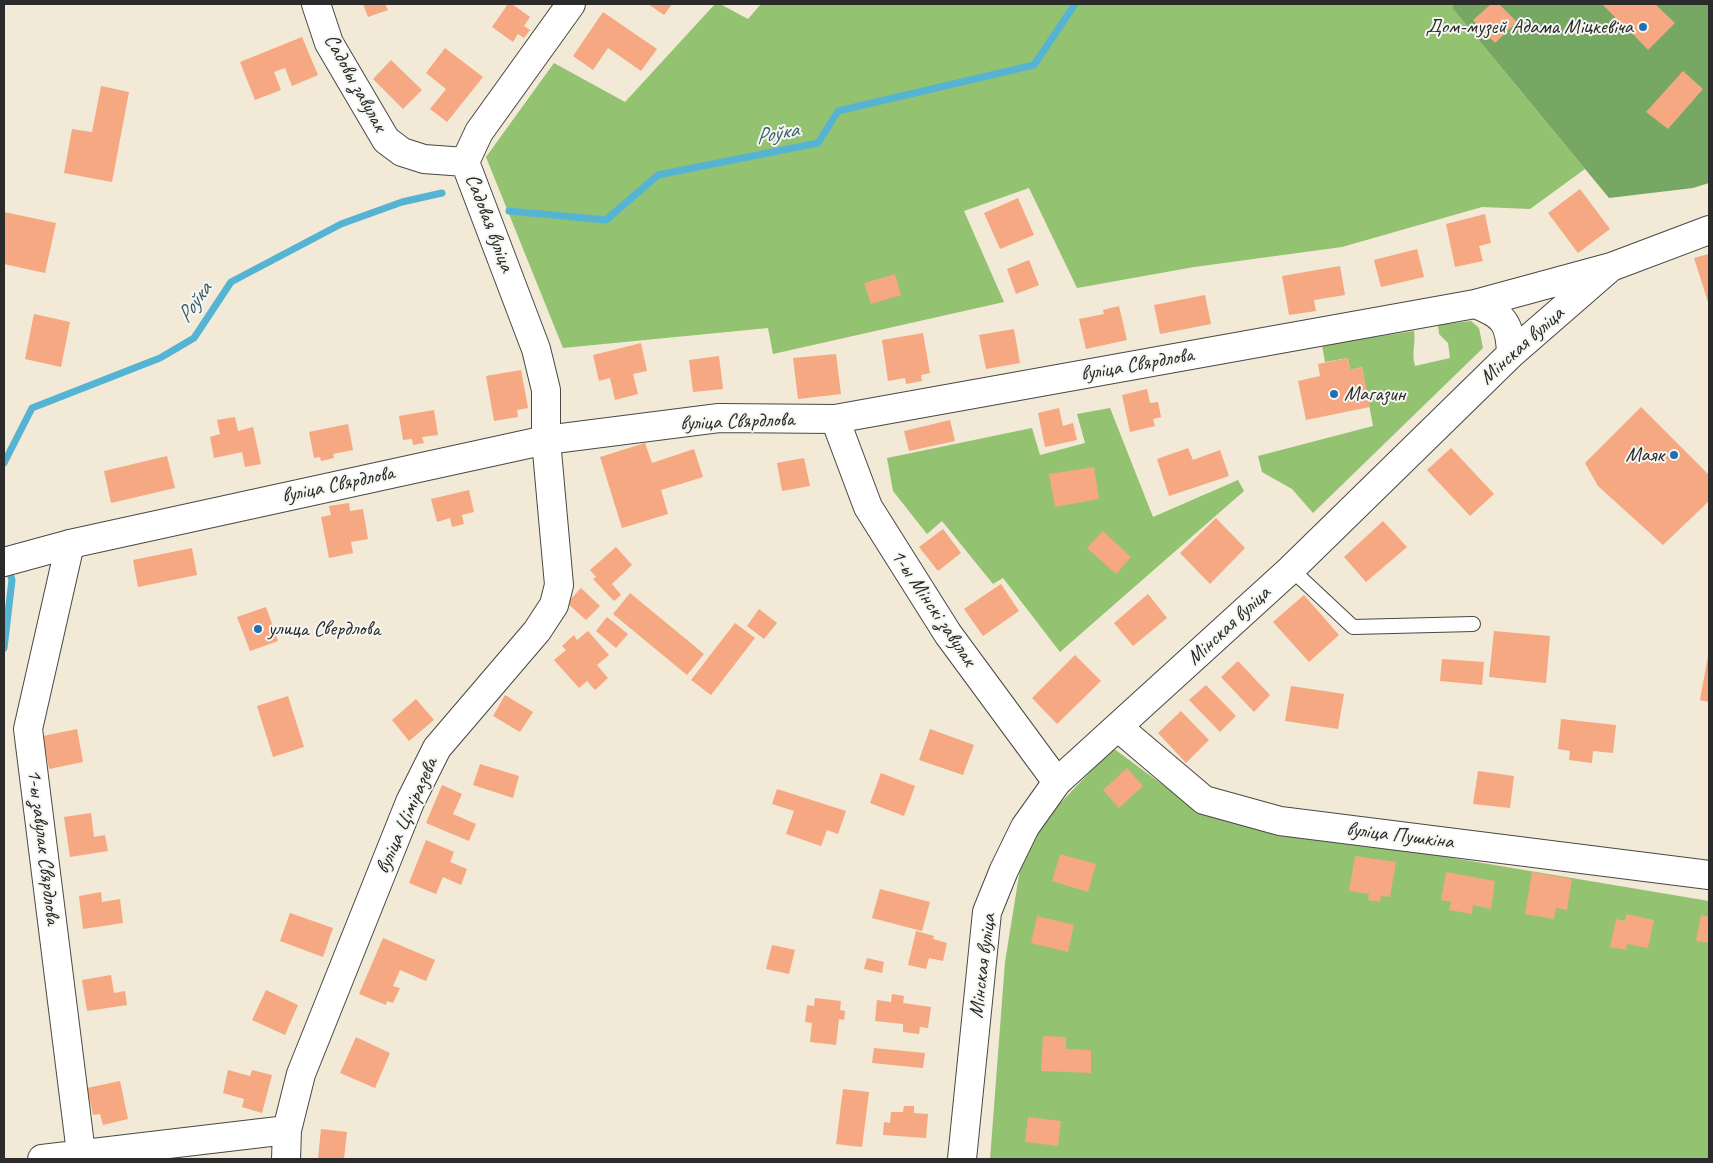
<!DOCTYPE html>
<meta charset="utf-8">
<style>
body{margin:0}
#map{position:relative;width:1713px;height:1163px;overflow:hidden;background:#f2e9d6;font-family:Caveat,sans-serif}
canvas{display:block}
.frame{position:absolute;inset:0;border:5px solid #2b2b2b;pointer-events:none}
</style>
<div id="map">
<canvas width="1713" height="1163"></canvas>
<div class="frame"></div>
</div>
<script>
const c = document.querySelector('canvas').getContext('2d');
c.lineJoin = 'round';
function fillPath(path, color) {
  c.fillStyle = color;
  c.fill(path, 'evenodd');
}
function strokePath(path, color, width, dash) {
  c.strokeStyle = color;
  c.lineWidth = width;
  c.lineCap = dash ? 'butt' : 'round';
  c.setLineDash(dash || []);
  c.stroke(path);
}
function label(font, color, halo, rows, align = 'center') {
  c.font = font + ' Caveat,sans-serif';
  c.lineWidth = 4;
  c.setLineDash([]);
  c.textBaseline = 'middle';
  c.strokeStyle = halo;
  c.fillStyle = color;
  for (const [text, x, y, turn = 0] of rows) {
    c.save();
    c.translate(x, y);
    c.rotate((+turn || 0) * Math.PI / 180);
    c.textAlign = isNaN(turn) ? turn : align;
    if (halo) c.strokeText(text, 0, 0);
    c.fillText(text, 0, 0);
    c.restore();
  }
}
fillPath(new Path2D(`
 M715 4H720L748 19 761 4H1453V9L1585 169 1530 209 1482 207 1342 247 1194 267 1077 288 1029 188 964 211 1004 302 773 354 768 328 563 348 486 157 554 63 625 102Z
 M1471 321 1479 328 1483 348 1313 513 1292 489 1262 472 1258 456 1373 426 1362 367 1350 370 1348 358 1325 362 1322 345 1414 331C1416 345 1411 352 1415 366L1450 358 1448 343 1439 334 1438 325Z
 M1110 408 1153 517 1238 480 1244 491 1060 652 1003 578 993 584 942 521 927 534 893 491 887 458 1032 428 1040 455 1085 443 1077 414Z
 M1113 748 1194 808 1274 828 1709 901V1159H990L1005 962 1020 869 1046 818Z`), '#93c271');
fillPath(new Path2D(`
 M1453 4H1709V183L1693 188 1609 198 1453 9Z`), '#76a863');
strokePath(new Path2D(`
 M509 211 606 220 658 175 818 143 838 111 1034 65 1075 4
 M4 463 32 408 160 358 194 338 231 282 341 224 402 202 442 193
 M4 648 12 580 9 570`), '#55b3d3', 7);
fillPath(new Path2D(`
 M363 4H385L388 10 368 17Z
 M508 4H512L530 17 524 26 530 30 524 38 518 34 513 42 492 27Z
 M648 4H672L664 15Z
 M1491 4H1499L1517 22 1495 43 1473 20Z
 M1602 4H1655L1675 23 1648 50 1628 29 1623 34 1610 22 1615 17Z
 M603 12 657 49 641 71 608 48 593 70 573 56Z
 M302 37 318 75 292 86 285 68 274 72 281 90 255 100 240 62Z
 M445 48 483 77 447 122 430 109 446 89 426 73Z
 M391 60 422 90 403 109 373 79Z
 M1683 71 1703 89 1668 129 1646 112Z
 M101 86 129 92 112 182 64 173 72 129 92 132Z
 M1580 189 1610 229 1578 253 1548 213Z
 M1018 198 1034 235 1000 249 984 213Z
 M4 212 56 223 45 273 4 264Z
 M1485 214 1491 243 1479 246 1483 261 1455 267 1446 224Z
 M1417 249 1424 277 1381 287 1374 260Z
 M1709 254V305L1694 258Z
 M1029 260 1039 285 1016 294 1007 269Z
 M1340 266 1345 295 1314 300 1316 311 1289 315 1282 276Z
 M895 274 901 295 871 304 864 283Z
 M1205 295 1211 324 1160 334 1154 305Z
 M1119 306 1127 340 1086 349 1079 319 1104 314 1103 310Z
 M34 314 70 322 61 367 25 359Z
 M1014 329 1020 363 986 369 979 335Z
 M923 333 930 373 921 375 922 381 906 384 905 378 888 381 882 340Z
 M641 343 647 371 633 374 638 394 615 400 610 378 599 381 593 355Z
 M836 354 841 394 798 399 793 358Z
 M719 356 723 389 693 392 689 360Z
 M1348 358 1350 370 1362 367 1370 407 1306 420 1298 381 1320 376 1318 364Z
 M521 370 528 408 517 410 518 417 494 421 486 376Z
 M1147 389 1150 403 1158 402 1161 417 1153 419 1155 426 1130 432 1122 395Z
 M1641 407 1709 475V501L1663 545 1598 486 1585 463Z
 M1059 408 1063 426 1073 423 1077 440 1045 447 1038 413Z
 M434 410 438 435 422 437 424 443 413 445 412 439 403 440 399 416Z
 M235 417 238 431 253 427 261 464 245 467 242 452 214 458 210 437 220 434 217 420Z
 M950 420 955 441 909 451 904 431Z
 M348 424 353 450 333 454 334 458 321 461 320 457 314 458 309 432Z
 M645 443 652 463 694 449 703 477 661 490 668 514 622 528 600 457Z
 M1188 448 1193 460 1220 450 1229 476 1169 496 1157 459Z
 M1451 448 1494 494 1470 516 1427 470Z
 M167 456 175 488 111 503 104 471Z
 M804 458 810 486 782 491 777 463Z
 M1094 467 1099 499 1055 507 1049 474Z
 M469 490 474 512 462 515 464 524 452 527 450 518 437 522 431 499Z
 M349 503 350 511 363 509 368 539 351 542 353 553 329 558 321 517 331 515 329 506Z
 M1216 518 1245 548 1210 584 1180 553Z
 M1383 521 1407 547 1366 582 1344 557Z
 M943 529 961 553 938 571 919 547Z
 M1103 531 1131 557 1116 574 1087 548Z
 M616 547 632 565 612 584 621 595 614 601 593 579 596 577 590 570Z
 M192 548 197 575 138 587 133 560Z
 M1001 584 1019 611 983 636 964 609Z
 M581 588 600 606 586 620 567 603Z
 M630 593 704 654 687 675 613 614Z
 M1148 594 1167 618 1133 646 1114 623Z
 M1304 595 1339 635 1309 662 1273 622Z
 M266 607 278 641 250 651 237 617Z
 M759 609 777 623 764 639 747 626Z
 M607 617 628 634 616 648 596 631Z
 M735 623 755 638 711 695 691 680Z
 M588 631 609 655 597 665 608 678 595 690 587 681 579 688 554 660 566 650 562 646 574 635 577 640Z
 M1494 631 1550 636 1546 683 1489 677Z
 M1075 655 1101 681 1057 724 1032 698Z
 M1708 656H1709V702L1700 700Z
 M1442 659 1484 662 1482 685 1440 681Z
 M1238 661 1270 695 1254 712 1221 677Z
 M1206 685 1236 716 1220 732 1189 700Z
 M1291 686 1344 694 1338 729 1285 721Z
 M505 695 533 712 520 732 493 716Z
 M288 696 304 747 273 757 257 706Z
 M416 699 434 720 409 741 392 720Z
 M1181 711 1209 740 1186 763 1158 733Z
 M1561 719 1616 725 1613 753 1593 751 1592 763 1569 760 1570 751 1558 749Z
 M77 729 83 762 49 769 43 736Z
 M930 729 974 745 963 775 919 760Z
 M480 764 519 776 513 798 473 785Z
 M1127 768 1143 786 1119 808 1103 790Z
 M1478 771 1514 776 1510 808 1473 804Z
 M881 773 915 786 904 816 870 803Z
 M442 785 462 794 453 814 476 824 469 841 426 823Z
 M777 789 846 811 838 834 827 830 821 846 786 834 794 811 772 804Z
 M91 813 94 837 105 835 108 851 70 857 64 817Z
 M426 840 454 852 450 862 467 869 461 885 443 877 436 894 409 883Z
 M1060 854 1096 864 1088 892 1052 881Z
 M1355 856 1396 862 1390 897 1381 896 1380 902 1368 900 1369 894 1349 891Z
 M1446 872 1495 881 1491 909 1473 905 1472 914 1449 910 1451 902 1441 900Z
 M1532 872 1572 879 1567 910 1556 908 1554 919 1525 914Z
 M880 889 930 902 922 931 872 918Z
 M101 892 102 902 120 899 123 923 83 929 79 896Z
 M290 913 333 928 323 957 280 941Z
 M1626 914 1654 920 1648 948 1627 944 1626 950 1610 947 1616 919 1625 921Z
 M1701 915 1709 917V943L1696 941Z
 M1037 916 1074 925 1068 952 1031 943Z
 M916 931 934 936 933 939 947 943 943 961 929 958 926 969 908 965Z
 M383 938 435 960 426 981 400 970 393 986 400 988 393 1003 387 1001 386 1005 359 994Z
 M772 945 795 950 789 974 766 969Z
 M867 958 884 962 882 973 864 969Z
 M111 975 114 993 125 991 127 1005 87 1011 82 980Z
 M266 990 298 1005 285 1035 252 1020Z
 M892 994 904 996 903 1003 931 1007 928 1028 920 1027 919 1034 903 1032V1024L875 1021 877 1000 891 1002Z
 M815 998 841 1001 840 1010 845 1011 844 1020 839 1019 836 1045 810 1042 812 1023 805 1022 807 1005 814 1006Z
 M1043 1036 1066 1037V1049L1091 1050V1073L1041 1071Z
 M356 1037 390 1053 375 1088 340 1073Z
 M874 1048 925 1053 923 1068 872 1063Z
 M228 1070 250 1076 252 1070 272 1075 262 1113 242 1107 244 1099 223 1093Z
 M120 1081 128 1119 103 1125 100 1114 93 1115 87 1088Z
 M843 1089 869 1092 862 1147 836 1144Z
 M904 1106H914V1113L928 1114 926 1138 883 1135 884 1122 890 1123 891 1112H903Z
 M1028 1117 1061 1121 1058 1146 1025 1142Z
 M321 1129 347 1132 344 1159H318Z`), '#f5a881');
const service = new Path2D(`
 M1291 569 1353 627 1473 624`);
const minor = new Path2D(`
 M316 4 329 43 386 140 402 152 424 159 465 162
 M835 419 868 507 948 634 1057 782
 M70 544 28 729 81 1153
 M1119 728 1204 800 1280 821 1709 875
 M42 1159 287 1130
 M286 1159 287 1130 301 1074 410 802 437 748 537 631 554 605 559 585 546 440V390L536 349 465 162 479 132 571 4`);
const tertiary = new Path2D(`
 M1475 304C1504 315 1510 323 1511 354
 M4 562 70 544 546 440 719 418 835 419 1475 304 1611 267
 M962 1159 987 912 1004 870 1025 827 1057 782 1291 569 1511 354 1611 267 1709 230`);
strokePath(service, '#494845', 16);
strokePath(minor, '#494845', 30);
strokePath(tertiary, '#494845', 30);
strokePath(service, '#fff', 14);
strokePath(minor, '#fff', 28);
strokePath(tertiary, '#fff', 28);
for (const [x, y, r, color] of [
 [1643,27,5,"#1f6fb2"],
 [1334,394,5,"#1f6fb2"],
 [1674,455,5,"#1f6fb2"],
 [258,629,5,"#1f6fb2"]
]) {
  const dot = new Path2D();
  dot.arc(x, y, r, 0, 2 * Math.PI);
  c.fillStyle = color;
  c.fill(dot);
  strokePath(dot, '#f6f6f2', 2);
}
label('21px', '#2b2b2b', '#f6f6f2', [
 ["Дом-музей Адама Міцкевіча",1633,27],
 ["Магазин",1344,394,"left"],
 ["Маяк",1664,455],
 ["улица Свердлова",268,629,"left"]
], 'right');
label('21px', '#2b2b2b', '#f6f6f2', [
 ["Садовы завулак",355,83,61],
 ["Садовая вуліца",489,223,69],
 ["Мінская вуліца",1522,346,-42],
 ["вуліца Свярдлова",1137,365,-10],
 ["вуліца Свярдлова",737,422,-2],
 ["вуліца Свярдлова",338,485,-12],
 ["1-ы Мінскі завулак",933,608,56],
 ["Мінская вуліца",1229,626,-43],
 ["вуліца Ціміразева",407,816,-66],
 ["вуліца Пушкіна",1400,836,7],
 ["1-ы завулак Свярдлова",43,847,83],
 ["Мінская вуліца",983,966,-83]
]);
label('italic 22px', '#3a5b66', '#f6f6f2', [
 ["Роўка",777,134,-11],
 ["Роўка",195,303,-55]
]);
</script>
